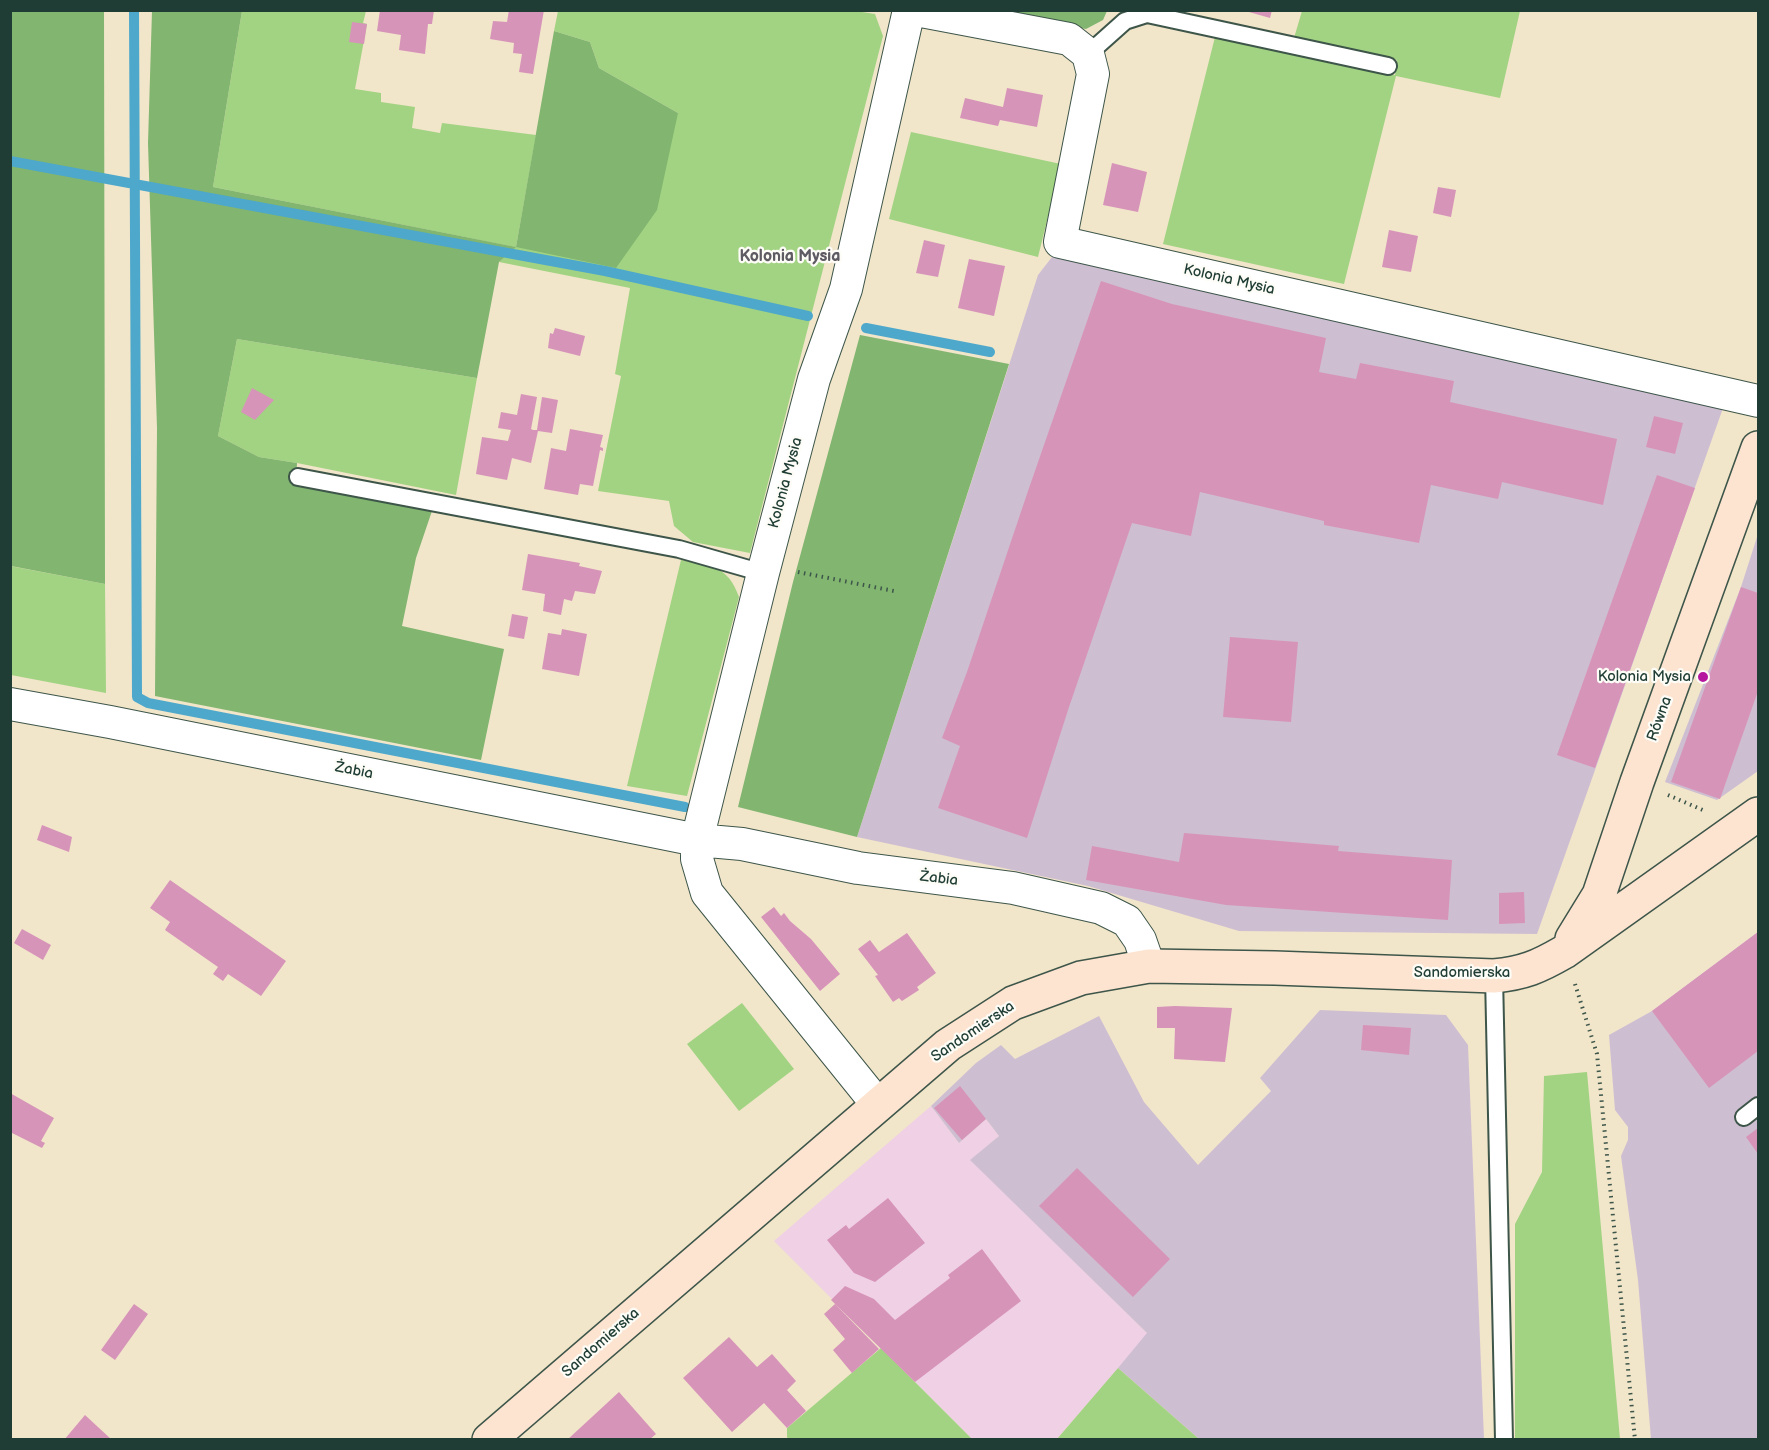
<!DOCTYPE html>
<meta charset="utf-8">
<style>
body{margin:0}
#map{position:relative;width:1769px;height:1450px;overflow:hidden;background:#f1e5ca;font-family:"Balsamiq Sans",sans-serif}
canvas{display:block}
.frame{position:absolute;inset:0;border:12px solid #1f3d34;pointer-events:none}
</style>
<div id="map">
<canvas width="1769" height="1450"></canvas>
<div class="frame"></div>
</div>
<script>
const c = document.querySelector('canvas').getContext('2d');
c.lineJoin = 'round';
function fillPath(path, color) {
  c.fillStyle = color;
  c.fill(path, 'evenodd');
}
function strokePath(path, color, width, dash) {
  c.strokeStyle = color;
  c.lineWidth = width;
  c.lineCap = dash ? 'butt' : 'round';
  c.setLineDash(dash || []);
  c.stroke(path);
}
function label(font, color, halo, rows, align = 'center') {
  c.font = font + ' "Balsamiq Sans",sans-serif';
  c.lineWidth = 4.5;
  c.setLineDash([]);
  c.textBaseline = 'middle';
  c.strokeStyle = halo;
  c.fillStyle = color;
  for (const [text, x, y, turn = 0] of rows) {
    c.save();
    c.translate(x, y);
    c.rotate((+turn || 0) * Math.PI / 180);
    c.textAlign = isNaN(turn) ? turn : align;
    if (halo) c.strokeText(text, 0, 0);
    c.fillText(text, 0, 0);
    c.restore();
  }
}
fillPath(new Path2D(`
 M931 1106 959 1143 986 1119 999 1136 971 1160 1148 1334 1057 1439H972L774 1241Z`), '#f0d0e5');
fillPath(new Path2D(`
 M1052 257 1723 408 1537 934 1239 931 1088 886 857 837 1038 275Z
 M1758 534V771L1717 800 1665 782 1741 587Z
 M1758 932V1439H1651L1638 1280 1621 1156 1628 1140V1127L1615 1110 1609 1035 1652 1011Z
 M1320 1010 1446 1015 1468 1045 1484 1439H1199L1118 1368 1147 1333 970 1160 999 1136 986 1119 959 1143 931 1106 976 1063 1001 1045 1015 1059 1099 1016 1144 1102 1198 1165 1271 1091 1260 1078Z`), '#cebed2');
fillPath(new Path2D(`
 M242 11H366L363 23 367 24 355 89 381 93V102L415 107 412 128 440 133 442 123 536 135 516 247 678 113 599 68 590 42 554 31 558 11H856L875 14 883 36 750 553 693 542 674 526 669 501 598 491 621 376 615 374 630 288 499 262 515 247 213 187Z
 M1302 11H1520L1500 98 1396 76 1344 284 1163 244 1215 37 1395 75 1397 60 1294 38Z
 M911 132 1061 164 1038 257 889 219Z
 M237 339 477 378 456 495 297 463 259 457 218 436Z
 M681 560C710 566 728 565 739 597L687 796 627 786Z
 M10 566 105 584 106 693 11 675Z
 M742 1003 794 1069 739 1111 687 1044Z
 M1587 1072 1620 1439H1515V1224L1542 1172 1544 1076Z
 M881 1348 972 1439 789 1440 787 1437V1428Z
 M1118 1368 1199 1439H1057Z`), '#a2d382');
fillPath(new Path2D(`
 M10 11H104L105 584 11 566Z
 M152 11H242L213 187 516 247 554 31 590 42 599 68 678 113 657 210 616 268 516 247 499 262 477 378 237 339 218 436 259 457 297 463 296 482 433 508 416 558 402 626 504 649 481 760 155 696 157 428 148 143Z
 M993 11H1107L1103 20 1086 29Z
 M860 335 1009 364 857 837 738 807 793 582Z`), '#81b570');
strokePath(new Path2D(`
 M134 10 137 697 148 703 685 807
 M10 161 605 271 808 316
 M866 328 990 352`), '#4da8cb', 10);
fillPath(new Path2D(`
 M380 10H434L432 24H428L425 54 399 50 401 35 377 31Z
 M509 10H544L533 74 519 72 522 54 513 53 514 43 490 39 493 21 507 22Z
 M1242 10H1272L1270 18Z
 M352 22 367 24 364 44 349 42Z
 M1007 88 1043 95 1037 127 1000 120 998 126 960 118 965 98 1003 107Z
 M1112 163 1147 172 1138 212 1103 205Z
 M1438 187 1456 190 1451 217 1433 213Z
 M1389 230 1418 236 1411 272 1382 267Z
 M924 240 945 245 938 277 916 273Z
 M969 259 1005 266 994 316 958 308Z
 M1101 281 1172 304 1326 338 1319 372 1356 379 1360 363 1454 381 1450 402 1617 439 1603 505 1502 482 1498 499 1431 485 1419 543 1324 525V521L1200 492 1191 536 1132 523 1069 707 1027 838 938 808 960 746 942 738 967 672 1028 491Z
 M555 328 585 336 580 356 548 348 550 333 553 334Z
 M252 388 274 400 255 420 241 412Z
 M521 394 537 397 531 429 533 430H537L542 397 558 400 552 433 538 431 531 463 512 458 507 480 476 474 482 437 508 441 511 430 498 428 501 412 517 415Z
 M1654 416 1683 423 1675 454 1646 447Z
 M570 429 603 435 600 447 603 448V451L600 450 593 486 580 484 578 495 544 489 551 448 566 451Z
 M1657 475 1695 488 1595 768 1557 755Z
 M528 554 580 563 579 566 602 571 595 594 575 591 572 601 564 599 561 615 543 611 545 594 522 590Z
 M1741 587 1758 593V691L1720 799 1671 782Z
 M512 614 528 617 524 639 508 636Z
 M562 629 587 634 579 676 542 669 548 633 561 635Z
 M1230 637 1298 642 1291 722 1223 717Z
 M42 825 72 837 69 852 37 840Z
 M1184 833 1339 846 1338 851 1452 860 1448 920 1226 905 1086 880 1092 846 1179 862Z
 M170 880 286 961 261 996 228 974 223 981 213 974 218 967 165 930 170 922 150 908Z
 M1524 892 1525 923 1499 924V893Z
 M774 907 781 916 784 913 790 921 811 939 840 974 820 991 761 917Z
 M22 929 51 945 43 960 14 943Z
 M1758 932V1051L1709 1088 1652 1011Z
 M907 933 936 973 917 987 919 990 902 1001 899 998 893 1002 875 976 878 975 858 949 870 940 879 952Z
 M1175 1006 1232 1008 1225 1062 1174 1059 1175 1028H1157V1007Z
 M1363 1025 1411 1028 1409 1055 1361 1050Z
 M960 1086 986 1119 962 1140 934 1108Z
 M10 1093 54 1118 41 1141 45 1143 42 1148 10 1132Z
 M1758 1128V1154L1746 1137Z
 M1077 1168 1170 1259 1133 1297 1039 1206Z
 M888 1198 925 1243 875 1282 854 1273 827 1240 846 1225 849 1229Z
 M982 1249 1021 1301 915 1382 831 1300 845 1286 874 1299 895 1320 950 1278 948 1275Z
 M134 1304 148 1314 115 1360 101 1350Z
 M835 1304 879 1349 852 1373 833 1350 845 1339 824 1314Z
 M729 1337 757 1367 772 1354 796 1381 787 1390 806 1411 787 1428 764 1403 732 1432 683 1378Z
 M619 1392 656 1434 649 1440H567Z
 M85 1415 112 1440H64Z`), '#d794b9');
const lane = new Path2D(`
 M1088 54 1125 21 1147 14 1388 66
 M298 477 679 549 763 573
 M1494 976 1504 1440
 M1744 1117 1758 1106`);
const street = new Path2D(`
 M916 10 1069 39 1088 54 1093 74 1060 242 1758 401
 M10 704 110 722 697 840 742 844 858 868 1013 888 1101 908 1127 921 1140 940 1149 966
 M878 1105 707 893 697 859V840L763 573 814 379 846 289 909 10`);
const secondary = new Path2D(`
 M1572 939 1599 895 1637 782 1758 448
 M489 1440 948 1045 1013 1003 1081 978 1149 966 1275 968 1494 976C1524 973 1538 967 1564 952L1758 814`);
strokePath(lane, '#3e564a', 20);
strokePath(street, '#3e564a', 34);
strokePath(secondary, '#3e564a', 36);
strokePath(new Path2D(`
 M798 572 894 591
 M1668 795 1705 811
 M1575 984 1597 1054 1635 1440`), '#3e564a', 4, [1.5, 4.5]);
strokePath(lane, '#fff', 16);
strokePath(street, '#fff', 32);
strokePath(secondary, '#fde4d1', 33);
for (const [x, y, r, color] of [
 [1703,677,6,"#b5179e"]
]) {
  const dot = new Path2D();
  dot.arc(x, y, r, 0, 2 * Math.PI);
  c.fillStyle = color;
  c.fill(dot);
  strokePath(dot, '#fdfcf7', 2);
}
label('15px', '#1f3d34', '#fdfcf7', [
 ["Kolonia Mysia",1229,280,13],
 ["Kolonia Mysia",786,483,-75],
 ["Równa",1660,719,-70],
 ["Żabia",354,771,11],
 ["Żabia",939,879,7],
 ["Sandomierska",1462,973],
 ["Sandomierska",973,1032,-34],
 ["Sandomierska",601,1343,-41]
]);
label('15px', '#1f3d34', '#fdfcf7', [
 ["Kolonia Mysia",1691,677]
], 'right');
label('bold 16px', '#5f5b63', '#fdfcf7', [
 ["Kolonia Mysia",790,257]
]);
</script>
